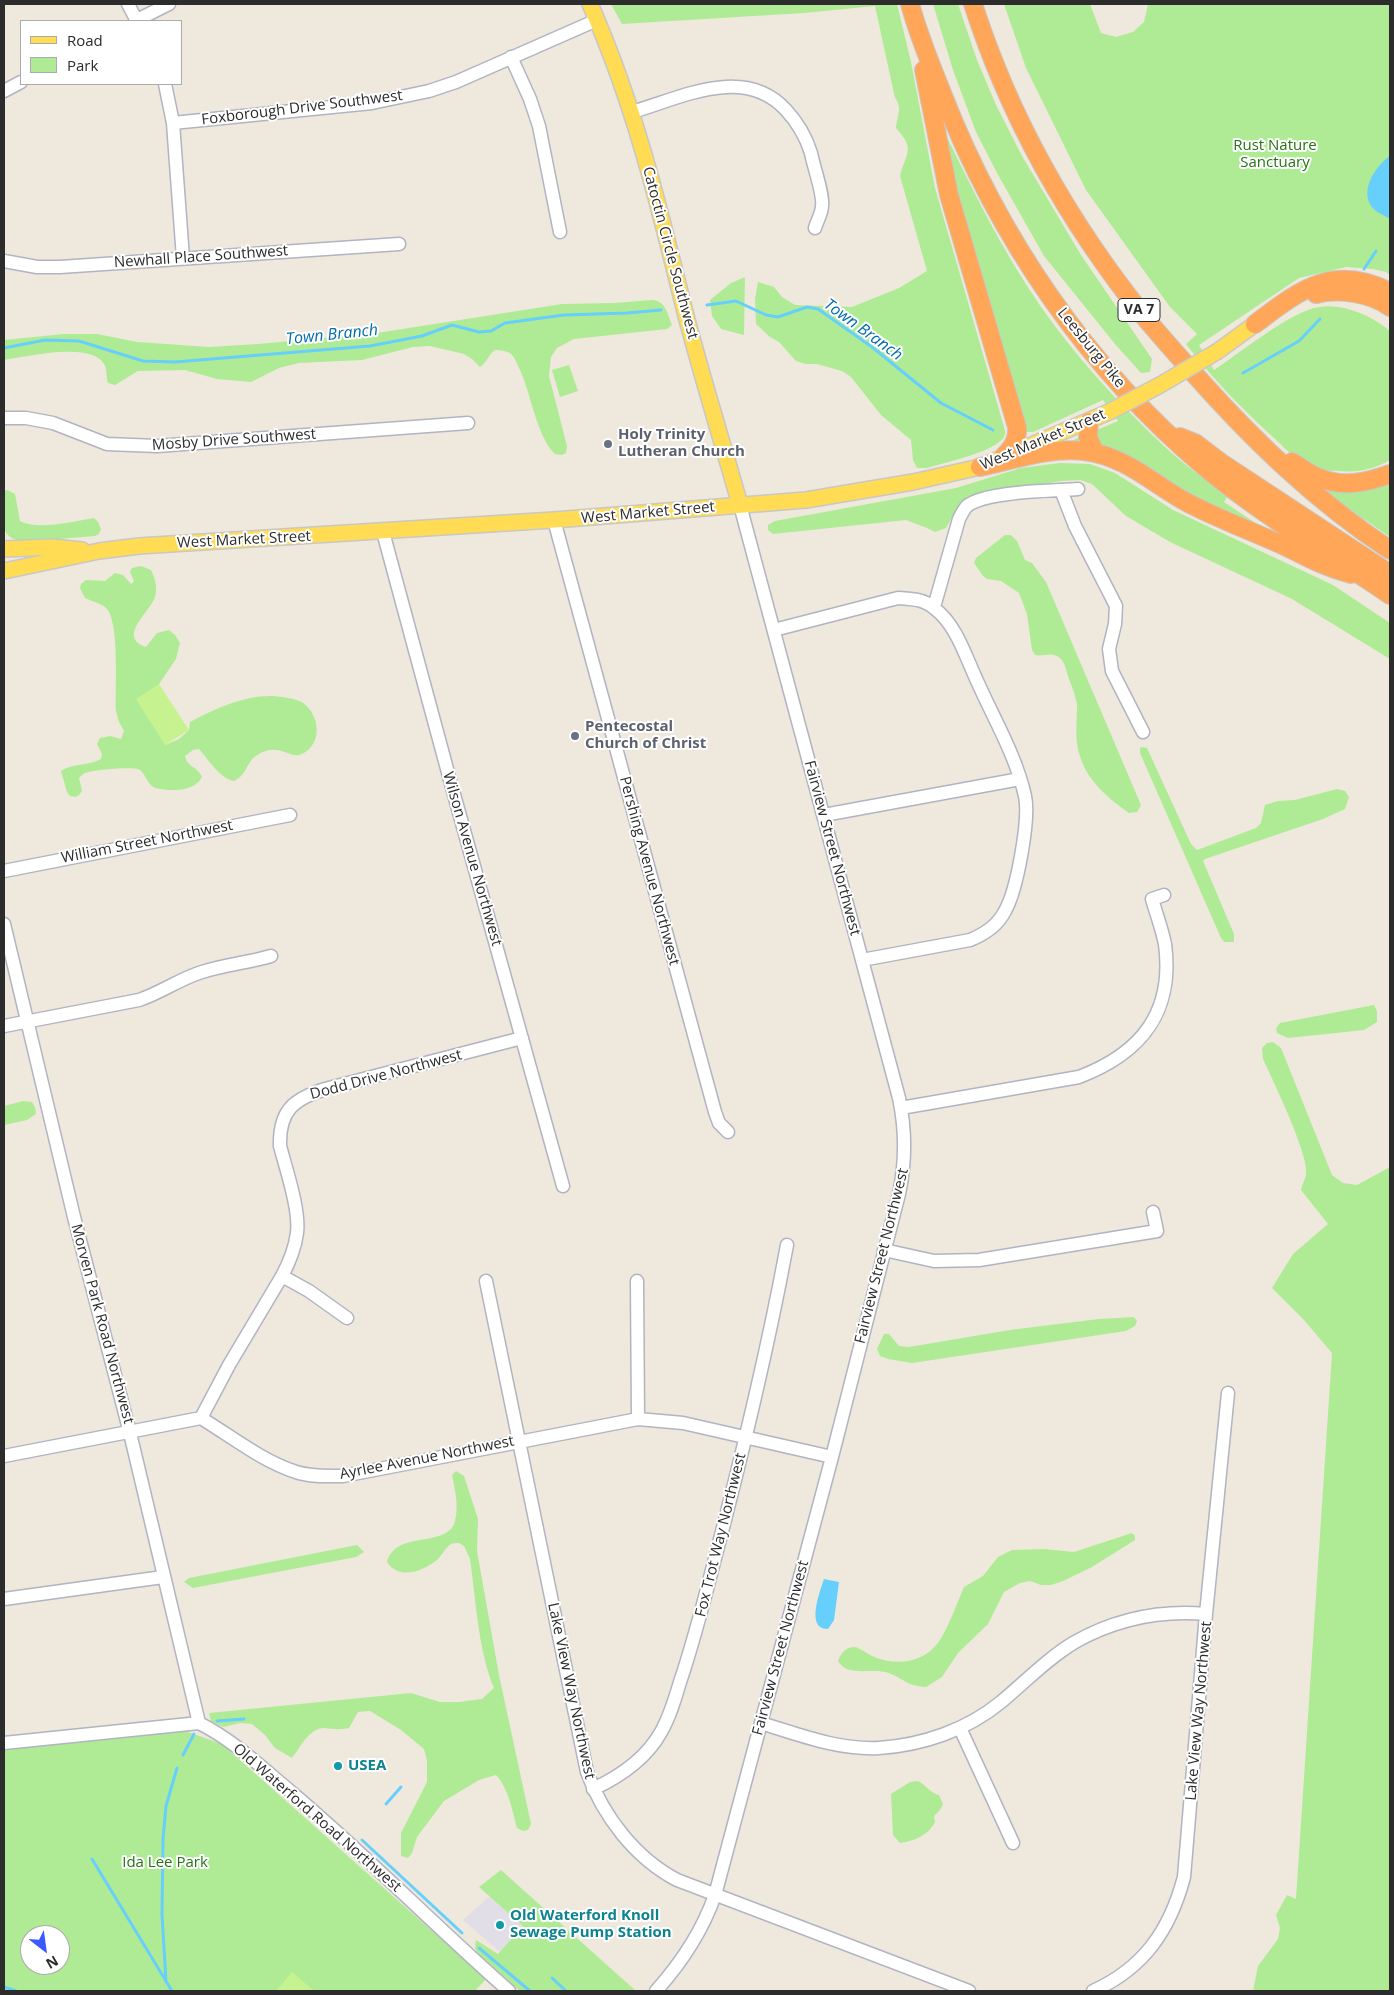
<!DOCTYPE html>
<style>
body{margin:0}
#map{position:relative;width:1394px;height:1995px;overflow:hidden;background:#efe8dd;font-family:"Open Sans",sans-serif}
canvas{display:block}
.frame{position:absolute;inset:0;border:5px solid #2c2c2c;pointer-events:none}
.legend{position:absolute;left:20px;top:20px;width:162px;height:65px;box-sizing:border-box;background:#fff;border:1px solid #ababab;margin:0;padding:6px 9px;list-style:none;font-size:15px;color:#2c2c2c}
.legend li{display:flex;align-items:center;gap:10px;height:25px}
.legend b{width:25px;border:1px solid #ababab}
.north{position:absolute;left:20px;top:1925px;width:50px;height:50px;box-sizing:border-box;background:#fff;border:1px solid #ababab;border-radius:50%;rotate:150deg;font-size:14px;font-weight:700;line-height:20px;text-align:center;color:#2c2c2c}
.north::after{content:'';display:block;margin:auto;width:18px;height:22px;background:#3b59ff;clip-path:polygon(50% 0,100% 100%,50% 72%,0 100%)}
</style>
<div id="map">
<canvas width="1394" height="1995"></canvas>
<div class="frame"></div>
<ul class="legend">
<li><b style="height:6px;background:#ffdc53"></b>Road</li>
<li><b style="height:14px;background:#afeb95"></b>Park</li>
</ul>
<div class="north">N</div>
</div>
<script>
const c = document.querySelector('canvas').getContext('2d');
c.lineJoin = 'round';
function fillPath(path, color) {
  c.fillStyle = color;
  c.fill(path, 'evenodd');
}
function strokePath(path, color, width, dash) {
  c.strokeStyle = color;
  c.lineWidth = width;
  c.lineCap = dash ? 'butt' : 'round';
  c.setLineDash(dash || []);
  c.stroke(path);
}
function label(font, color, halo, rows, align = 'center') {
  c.font = font + ' "Open Sans",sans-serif';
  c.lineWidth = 4;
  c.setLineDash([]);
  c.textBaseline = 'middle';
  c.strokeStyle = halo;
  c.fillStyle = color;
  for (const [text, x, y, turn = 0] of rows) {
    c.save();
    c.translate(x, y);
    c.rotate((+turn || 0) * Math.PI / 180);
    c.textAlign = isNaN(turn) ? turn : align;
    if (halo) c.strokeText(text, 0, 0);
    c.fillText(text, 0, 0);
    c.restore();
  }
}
fillPath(new Path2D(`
 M490 1896 523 1926 500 1952 463 1920Z`), '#e1dee7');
fillPath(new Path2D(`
 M611 4H897L911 62 935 188 1004 427C1004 429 1006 432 1005 434 1002 451 942 463 927 468H917L913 460 911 440 881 415 851 377 842 371 817 364H806L796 361 779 342 770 337 756 324 755 299 758 282 774 287 782 297 795 305 852 307 899 288 927 271 900 176C906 152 916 150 896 128 897 116 903 108 895 98L875 6 804 13 622 24Z
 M933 4H958L977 60 996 105 1022 156 1081 255 1152 359 1150 372 1141 373 1115 344 1044 256 997 173 976 132 953 70Z
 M1004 4H1090L1101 33 1116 37 1133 32 1144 22 1148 4H1390V275L1386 272 1373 269 1346 267 1299 278 1199 345 1214 370C1241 352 1279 321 1308 310 1335 299 1370 314 1390 331V460C1374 469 1358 473 1340 471 1331 470 1322 472 1313 469 1298 463 1286 449 1274 438 1242 409 1212 378 1186 344L1197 334 1170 307 1086 190 1026 68Z
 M944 131C973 191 1003 252 1041 307 1077 358 1120 405 1165 447 1184 465 1207 480 1227 497L1224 502 1281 540 1062 445 1118 421 1103 400 1033 432H1025L964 229Z
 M745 277 744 335 721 329 712 316 710 300 731 283Z
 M652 300C666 301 667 313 672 325L667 329 574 339 557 348 551 357 549 376 567 446 566 453 562 455 555 454C537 437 531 394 520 370 517 364 515 357 510 353 506 351 500 350 495 350 488 355 489 360 480 367L472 359 464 354 430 346 413 347 362 360 299 363 279 368 251 382 217 379 185 370 138 371 115 385 108 383C106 377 107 368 104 364 91 341 25 357 4 360V340L64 334H97L137 342 209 347 258 344 377 333 562 304 614 303Z
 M569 365 578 391 560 397 552 370Z
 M1060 463 1090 464 1115 473 1173 510 1333 585 1390 623V659L1292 599 1170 542 1126 516 1092 484 1080 480 1061 481 995 492 969 501 955 512 946 528 935 532 927 528 906 520 773 534 768 530V525L775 521 956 488 1021 468Z
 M1390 481V537L1313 484Z
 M7 490 15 494 20 521C38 531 74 521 94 518L98 522 101 529 99 534 95 536 23 542C18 540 11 539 8 535 0 526 4 503 4 491Z
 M1005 535H1011L1017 541 1025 560 1032 563 1046 582 1141 805 1137 812 1129 813C1110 800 1088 781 1081 759 1074 742 1077 723 1077 705 1076 696 1071 685 1068 676 1066 670 1065 662 1060 658 1051 651 1044 657 1035 655L1032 650 1027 614 1019 593 1001 581 987 579 983 576 974 563 976 558Z
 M141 566 151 570C155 579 158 587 155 597 151 611 116 637 146 647L157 633 169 630 175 635 180 643 176 659 159 684 165 745 179 739 189 730 190 722C214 709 245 695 273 696 282 697 295 698 303 703 320 715 323 744 302 754 291 760 279 742 259 754 246 760 248 775 234 781 219 778 209 760 199 749L193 750 185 756C187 767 198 767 202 777 194 793 169 791 155 788 147 784 146 775 140 770 133 766 93 770 85 773 82 774 81 776 79 778L82 791 79 795 76 797 70 796 67 792 61 771C72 763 89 766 101 759L102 754 97 744 100 738 110 736 121 739 124 731 119 722 116 711C115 690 120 621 106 608 101 603 91 601 85 598L80 588 81 584 86 580 105 581 115 573 123 575 131 584 134 581 130 572 132 568Z
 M1142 747 1147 748 1191 844 1197 850 1256 828 1261 823 1265 805 1278 801 1295 800 1337 789 1345 791 1349 797 1345 809 1323 819 1205 859 1203 861 1234 934V942H1224L1221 938 1140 753V748Z
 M1374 1005 1377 1011V1022L1364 1030 1288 1038 1277 1033 1276 1028 1280 1023Z
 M1273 1042 1281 1048 1332 1175 1343 1183 1357 1185 1390 1167V1991H1253L1258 1966 1278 1939 1280 1928 1276 1915 1287 1895 1296 1899 1332 1353 1304 1320 1272 1288 1293 1254 1328 1224 1301 1190C1302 1184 1305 1180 1306 1175 1310 1156 1272 1079 1263 1059L1262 1048 1267 1043Z
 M23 1101 32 1102 35 1107 36 1114 27 1120 4 1125V1106Z
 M1134 1317 1137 1321 1135 1326 1126 1331 912 1363 888 1359 880 1356 877 1349 884 1334H889L899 1346 909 1347 1010 1330 1099 1319Z
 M456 1471 464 1476 478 1519 477 1551 499 1675 531 1824 528 1830 523 1831 517 1828C512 1810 509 1789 496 1775L479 1780 444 1801 417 1837 412 1853 408 1858 401 1856V1833L427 1782V1760L424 1749 401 1730 370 1711 358 1712 349 1728C339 1730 334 1729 324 1728 309 1728 300 1748 292 1758L275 1748 265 1735 252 1724 240 1723 223 1727 211 1721 209 1713 411 1693 440 1702H459L482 1699 494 1688C478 1650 476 1600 470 1559L464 1546 459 1543C456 1543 453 1543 451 1544 446 1547 442 1555 438 1559 423 1571 400 1581 387 1562 396 1529 448 1549 455 1521 459 1506 455 1490 452 1475Z
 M1132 1533 1135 1536V1540L1092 1567 1063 1581 1051 1585H1041L1030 1581 1020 1583 1004 1592 988 1624 958 1653 942 1677 926 1687C907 1686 904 1679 889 1673 872 1667 848 1678 838 1661 841 1653 846 1647 855 1647 860 1648 866 1653 872 1656 894 1666 922 1664 938 1643 948 1629 957 1603 964 1587L983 1576 998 1557 1012 1550 1044 1549 1074 1552Z
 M357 1545 364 1552 356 1557 193 1588 184 1582 189 1578Z
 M185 1731 222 1744 486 1979 475 1991H4V1749ZM30 1935H60V1965H30Z
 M918 1781C926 1785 930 1793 939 1795L943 1804 940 1810 934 1816 935 1822C929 1835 914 1841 900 1843L893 1835 891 1794 910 1782Z
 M501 1870 636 1991H520L477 1954 475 1947 476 1940 498 1954 523 1926 479 1887Z`), '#afeb95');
fillPath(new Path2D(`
 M159 684 189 730 165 745 136 699Z
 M292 1972 314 1991H276Z`), '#c6f38f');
fillPath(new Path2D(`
 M1390 156V219C1386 216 1380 214 1376 211 1356 195 1375 166 1390 156Z
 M824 1579 839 1582 834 1620 828 1629C805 1630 820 1591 824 1579Z`), '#67cffb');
strokePath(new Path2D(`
 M1364 269 1376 251
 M707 305 736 301 766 315 778 317 807 307 818 309 872 347 941 403 993 430
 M4 348 45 340 79 341 143 361 175 362 370 346 422 336 452 325 479 332 491 331 505 323 564 315 627 313 661 310
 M1243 373 1299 341 1320 319
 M217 1721 244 1719
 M183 1755 194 1734
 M386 1804 401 1787
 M362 1840 462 1933
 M92 1859 172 1991
 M479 1948 530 1991
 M552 1978 566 1991
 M166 1982 162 1914 163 1839 166 1806 177 1768
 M4 1987 16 1991`), '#67cffb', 3);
const minor = new Path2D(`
 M128 4 137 21
 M135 21 169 4
 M511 57 530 99 539 126 560 232
 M165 84 173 123 183 258
 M4 91 21 82
 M632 112C681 98 744 64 786 110 798 123 806 137 811 153 813 165 824 195 822 206 822 213 817 221 815 228
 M173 123 372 103 429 91 456 82 597 20
 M4 261 37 267H60L399 244
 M4 418H26L53 423 107 444 157 446 468 423
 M1061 490 1075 526 1116 606 1115 624 1109 649 1112 671 1143 732
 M554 520 715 1112 719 1123 728 1132
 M383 532 450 780 563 1186
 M934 607 959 519C961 515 964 509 967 506 986 491 1052 491 1078 489
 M774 630 898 598C911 599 924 599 934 608 957 625 966 658 978 683 994 719 1016 756 1025 796 1030 819 1017 890 1005 911 998 925 985 934 970 940L862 960
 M824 815 1020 779
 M4 871 290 815
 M4 924 74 1217 130 1433 199 1723
 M4 1026 139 1000C160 993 178 980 199 973 223 965 247 963 271 956
 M901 1108 1079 1077C1142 1053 1174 1012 1165 944 1162 929 1156 913 1152 899L1164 895
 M884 1250 934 1261 979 1260 1157 1231 1153 1212
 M282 1276 309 1291 347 1318
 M486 1281 587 1772C603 1816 635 1858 677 1880L969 1991
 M637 1281 638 1419
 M201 1418 229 1365 282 1276C289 1263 295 1248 297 1233 300 1210 286 1169 280 1146 279 1110 294 1099 325 1089L522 1038
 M4 1456 201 1418C232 1437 262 1461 296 1472 311 1477 328 1476 343 1476L638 1419 683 1423 832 1457
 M4 1599 163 1577
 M761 1723C800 1735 838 1750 879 1748 923 1745 967 1730 1001 1702 1025 1682 1048 1658 1075 1642 1116 1619 1160 1610 1206 1614
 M960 1728 1013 1843
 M4 1743 199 1723C233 1740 261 1767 290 1791 366 1855 435 1926 509 1991
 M593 1789C621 1776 646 1759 661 1732 670 1716 675 1699 680 1682 693 1644 703 1605 713 1566 741 1460 767 1353 787 1245
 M656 1991C682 1962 702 1932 715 1895L832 1457 899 1194C906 1161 906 1131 899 1098L740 505
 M1093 1991C1144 1968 1170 1930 1184 1877L1206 1614 1228 1393`);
const major = new Path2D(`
 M590 4C634 103 659 206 685 312 702 377 722 441 740 505
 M1218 351 1255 324
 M4 549 51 547 82 550
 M4 571 99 551 139 546 554 520 806 500 913 482 980 467 1109 412`);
const highway = new Path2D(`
 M910 4C918 34 930 63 942 93 998 237 1087 368 1206 468 1263 516 1329 553 1390 595
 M973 4C1010 119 1071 226 1147 320 1163 339 1180 358 1197 377 1255 442 1317 502 1390 550
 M924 70 949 195 1017 427C1018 439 1013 447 1004 456
 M1316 294C1338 288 1371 293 1390 307
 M1255 324C1300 290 1333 263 1390 292
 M1089 422 1088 437 1095 453
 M1180 437 1195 443 1220 462 1390 574
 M1292 462C1301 467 1310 475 1320 478 1343 488 1368 482 1390 474
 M980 467C1013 460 1049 447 1084 451 1126 456 1153 484 1188 503 1217 518 1248 530 1278 543 1304 555 1323 567 1351 574`);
strokePath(minor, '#b1b4c1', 15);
strokePath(major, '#c8c8c8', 18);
strokePath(highway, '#c8c8c8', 20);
strokePath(minor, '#fff', 12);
strokePath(major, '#ffdc53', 15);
strokePath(highway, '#ffa659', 18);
const majorBridge = new Path2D(`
 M1109 412 1160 385 1218 351`);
strokePath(majorBridge, '#c8c8c8', 18, []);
strokePath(majorBridge, '#ffdc53', 15);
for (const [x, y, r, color] of [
 [608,444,5,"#6b7280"],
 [575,736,5,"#6b7280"],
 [338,1766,5,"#0f9aa8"],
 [500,1925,5,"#0f9aa8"]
]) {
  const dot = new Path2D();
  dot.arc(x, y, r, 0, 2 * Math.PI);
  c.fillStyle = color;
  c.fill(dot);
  strokePath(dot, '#fff', 2);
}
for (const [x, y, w] of [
 [1139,310,42]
]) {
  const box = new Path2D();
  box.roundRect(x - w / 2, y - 11.5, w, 23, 4);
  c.fillStyle = '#fff';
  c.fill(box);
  strokePath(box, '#2c2c2c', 1);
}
label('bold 14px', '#2c2c2c', null, [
 ["VA 7",1139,310]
]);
label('15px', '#2c2c2c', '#fff', [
 ["Foxborough Drive Southwest",302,108,-7],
 ["Catoctin Circle Southwest",670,253,75],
 ["Newhall Place Southwest",201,257,-4],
 ["Leesburg Pike",1091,348,51],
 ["Mosby Drive Southwest",234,440,-4],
 ["West Market Street",1043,440,-23],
 ["West Market Street",648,513,-5],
 ["West Market Street",244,540,-3],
 ["William Street Northwest",147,842,-11],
 ["Fairview Street Northwest",832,848,75],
 ["Wilson Avenue Northwest",472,859,74],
 ["Pershing Avenue Northwest",649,871,75],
 ["Dodd Drive Northwest",386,1075,-15],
 ["Fairview Street Northwest",882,1256,-76],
 ["Morven Park Road Northwest",102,1324,75],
 ["Ayrlee Avenue Northwest",427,1458,-11],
 ["Fox Trot Way Northwest",721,1535,-76],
 ["Fairview Street Northwest",781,1648,-75],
 ["Lake View Way Northwest",571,1691,78],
 ["Lake View Way Northwest",1199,1711,-85],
 ["Old Waterford Road Northwest",317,1818,41]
]);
label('15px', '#247313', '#fff', [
 ["Rust Nature",1275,146],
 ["Sanctuary",1275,163],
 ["Ida Lee Park",165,1863]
]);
label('bold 15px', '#5b616d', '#fff', [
 ["Holy Trinity",618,435],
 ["Lutheran Church",618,452],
 ["Pentecostal",585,727],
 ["Church of Christ",585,744]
], 'left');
label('bold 15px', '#0d838f', '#fff', [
 ["USEA",348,1766],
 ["Old Waterford Knoll",510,1916],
 ["Sewage Pump Station",510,1933]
], 'left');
label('italic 16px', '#006cad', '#fff', [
 ["Town Branch",863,330,36],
 ["Town Branch",332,335,-6]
]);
</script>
